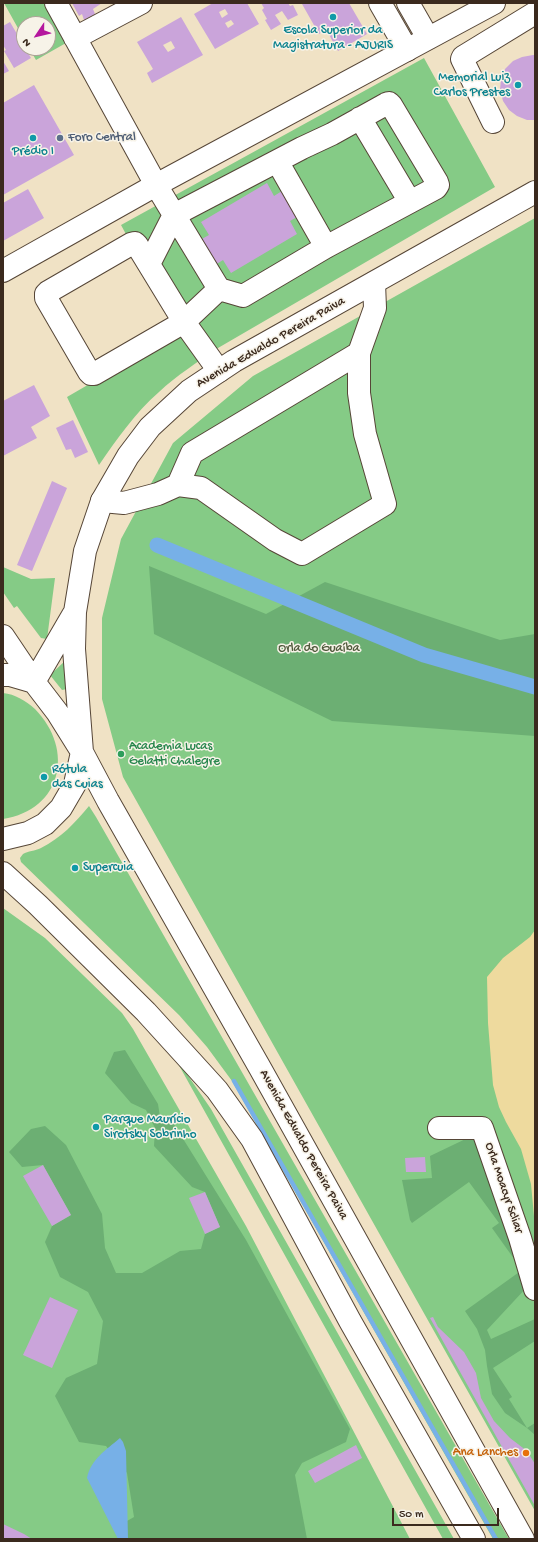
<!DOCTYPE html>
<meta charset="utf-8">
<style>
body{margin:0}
#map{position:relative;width:538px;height:1542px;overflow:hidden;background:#f0e2c5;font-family:"Gochi Hand",sans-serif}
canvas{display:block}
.frame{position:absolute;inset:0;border:4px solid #3b2a1e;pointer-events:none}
.north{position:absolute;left:16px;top:16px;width:40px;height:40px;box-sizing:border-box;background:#f7f3e8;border:1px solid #aca397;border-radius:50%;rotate:235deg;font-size:11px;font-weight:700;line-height:16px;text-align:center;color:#3b2a1e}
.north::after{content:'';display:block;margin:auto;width:14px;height:18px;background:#b5179e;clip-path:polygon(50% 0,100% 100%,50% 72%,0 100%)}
.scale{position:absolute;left:392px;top:1508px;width:107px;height:18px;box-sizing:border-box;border:2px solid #3b2a1e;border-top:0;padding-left:5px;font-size:12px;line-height:14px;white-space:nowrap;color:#3b2a1e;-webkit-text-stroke:3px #f7f3e8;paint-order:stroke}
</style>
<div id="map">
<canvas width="538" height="1542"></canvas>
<div class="frame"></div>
<div class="north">N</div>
<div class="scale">50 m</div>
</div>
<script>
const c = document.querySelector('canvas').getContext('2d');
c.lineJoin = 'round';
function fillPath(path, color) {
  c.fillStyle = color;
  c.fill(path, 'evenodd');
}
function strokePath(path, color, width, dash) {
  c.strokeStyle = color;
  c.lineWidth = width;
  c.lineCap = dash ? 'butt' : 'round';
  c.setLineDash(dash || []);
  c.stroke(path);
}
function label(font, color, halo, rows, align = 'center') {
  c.font = font + ' "Gochi Hand",sans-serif';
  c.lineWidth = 3;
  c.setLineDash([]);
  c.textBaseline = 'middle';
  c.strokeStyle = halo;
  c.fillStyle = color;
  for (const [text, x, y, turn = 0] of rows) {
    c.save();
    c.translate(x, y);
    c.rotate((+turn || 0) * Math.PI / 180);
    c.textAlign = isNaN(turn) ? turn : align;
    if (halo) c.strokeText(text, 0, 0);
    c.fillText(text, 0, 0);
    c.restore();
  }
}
fillPath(new Path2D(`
 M4 3H44L66 43 36 60 29 48H48V24H24V39Z
 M424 58 495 187 218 348C198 362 177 375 159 392 135 413 117 439 99 465L67 397 179 332 121 225Z
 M535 218V1511L123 777 102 699V618L121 539 173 443 253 376Z
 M3 567 31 579 55 578 47 639 41 638 17 606 14 608 3 592Z
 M66 660 67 689 62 690 50 675Z
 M3 693C15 694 26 701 35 709 75 750 62 810 3 819Z
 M89 806 96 817 509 1539H493L232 1081 207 1047 179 1015 21 862 20 858 23 854C28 851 35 851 41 848 61 838 75 823 89 806Z
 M3 908 45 938 122 1013 133 1029 246 1226 410 1539H3Z
 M171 1051 211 1109 454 1539H443Z`), '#85cb86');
fillPath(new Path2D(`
 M149 566 266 614 325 582 500 640 535 634V736L332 721 154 634Z
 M125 1050 158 1104 160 1117 172 1121 246 1240 350 1429 346 1442 302 1463 295 1475 307 1539H121L120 1525 134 1517 127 1473 106 1446 79 1442 55 1396 66 1378 97 1364 103 1321 88 1292 60 1277 45 1242 52 1226 71 1215 43 1165 22 1167 9 1152 31 1129 45 1126 66 1145 102 1214 105 1248 116 1273H142L180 1251 201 1249 205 1234 220 1227 205 1192 192 1187 154 1146 155 1128 146 1110 131 1103 105 1073 114 1052Z
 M476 1134 522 1270 527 1287 487 1330 491 1339 535 1319V1341L493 1368 512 1397 509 1399 527 1428 535 1423V1435L527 1428 505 1413 492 1394 487 1366 485 1350 477 1329 465 1311 522 1270 492 1228 499 1223 469 1182 412 1223 410 1220 402 1180 432 1178 430 1156Z`), '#6caf73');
fillPath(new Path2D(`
 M535 930V1227L531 1184 521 1149 506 1122 499 1107 493 1085 488 1023 487 977 503 958 530 937Z`), '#eeda9e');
fillPath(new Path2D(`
 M120 1438 123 1442 126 1451 128 1539H118L87 1478C91 1459 106 1450 120 1438Z`), '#77b0e7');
strokePath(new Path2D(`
 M234 1081 496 1539`), '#77b0e7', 4.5);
strokePath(new Path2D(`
 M157 545 424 655 535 687`), '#77b0e7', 15);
fillPath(new Path2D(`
 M72 3H102L93 9 95 14 84 20 82 14 79 16Z
 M213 3H247L259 24 215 49 194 14ZM225 9 228 14 222 18 219 12ZM231 20 234 24 228 28 225 23Z
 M261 3H288L290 6 293 5 298 15 288 20 282 11 275 15 281 24 271 30 265 20 267 19 262 10 264 8Z
 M303 3H349L367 34 338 51 326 29 319 34 302 4Z
 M181 17 203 55 152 83 147 73 153 69 137 42ZM171 41 175 48 168 52 163 45Z
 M10 22 31 58 14 68 4 51 6 50 3 45V26Z
 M533 55H535V120H527L517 116 509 110 503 101 500 90 501 79 505 69 513 61 522 57Z
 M3 61 9 71 3 74Z
 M34 85 74 155 3 195V103Z
 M267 183 274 196 282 191 297 217 290 221 297 234 231 273 223 260 215 265 200 240 209 235 201 222Z
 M28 189 44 218 3 241V203Z
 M34 385 50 416 31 427 37 438 3 456V401Z
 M73 420 88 452 75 458 71 449 66 450 56 428Z
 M52 481 67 488 32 571 17 565Z
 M425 1157 426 1172H406L405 1158Z
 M43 1165 71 1215 52 1226 23 1176Z
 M205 1192 220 1227 205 1234 189 1198Z
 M50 1297 78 1310 52 1368 23 1355Z
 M433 1317 438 1327 464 1352 476 1373 481 1398 494 1421 510 1438 527 1451 535 1464V1506L430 1318Z
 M356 1445 362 1458 315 1483 308 1471Z
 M3 1524 24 1534 32 1539H3Z`), '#caa4da');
const minor = new Path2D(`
 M56 3 156 185 219 289 243 296 326 247 436 188 438 185 437 182 391 105 389 103 386 104 332 134 302 148 174 215 149 264
 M380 3 407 50
 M408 3 428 38
 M75 38 141 3
 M360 118 410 202
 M493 122 462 59 463 57 535 13
 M277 161 326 247
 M135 243 137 245 184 322 94 374H91L89 372 46 298V294L48 292 131 244Z
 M359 353 375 308 374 283
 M219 371 184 322 219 289
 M102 501 124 503 158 494 178 485 192 453 359 353V393L365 434 385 504 302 554 275 540 201 488 178 485
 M439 1128H482L520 1238 535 1289`);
const major = new Path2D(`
 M3 271 156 185 494 3
 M3 636 34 682 57 712 82 752 108 801 260 1068 523 1539
 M3 675H10L34 682 73 615
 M3 839 28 833 45 824 61 808 75 784 82 752 74 649 75 612 85 551 102 501 128 456 150 427 189 391 234 361 535 192
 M3 873 38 905 146 1012 217 1090 252 1139 350 1321 474 1539`);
strokePath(minor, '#564637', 24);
strokePath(major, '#564637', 24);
strokePath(minor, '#fff', 22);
strokePath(major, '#fff', 22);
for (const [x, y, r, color] of [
 [333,17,4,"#0f9aa8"],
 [518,85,4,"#0f9aa8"],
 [33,138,4,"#0f9aa8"],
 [60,138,4,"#5c6f8a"],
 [121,754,4,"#2e9e5b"],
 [44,777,4,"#0f9aa8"],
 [75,868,4,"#0f9aa8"],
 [96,1127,4,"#0f9aa8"],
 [526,1453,4,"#e8710a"]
]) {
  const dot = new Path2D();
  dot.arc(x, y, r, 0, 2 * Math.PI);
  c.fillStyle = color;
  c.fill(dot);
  strokePath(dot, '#f7f3e8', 1.5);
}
label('13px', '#0d838f', '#f7f3e8', [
 ["Escola Superior da",333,31,"center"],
 ["Magistratura - AJURIS",333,46,"center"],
 ["Memorial Luiz",510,78,"right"],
 ["Carlos Prestes",510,93,"right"],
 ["Prédio I",33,152,"center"],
 ["Rótula",52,770],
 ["das Cuias",52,785],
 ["Supercuia",83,868],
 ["Parque Maurício",104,1120],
 ["Sirotsky Sobrinho",104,1135]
], 'left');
label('13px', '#4e5e75', '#f7f3e8', [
 ["Foro Central",68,138]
], 'left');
label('13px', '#3b2a1e', '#f7f3e8', [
 ["Avenida Edvaldo Pereira Paiva",271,343,-30],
 ["Avenida Edvaldo Pereira Paiva",303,1145,61],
 ["Orla Moacyr Scliar",503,1188,71]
]);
label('13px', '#515a3d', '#f7f3e8', [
 ["Orla do Guaíba",319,649]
]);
label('13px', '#27864d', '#f7f3e8', [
 ["Academia Lucas",129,747],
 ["Gelatti Chalegre",129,762]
], 'left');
label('13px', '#c56008', '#f7f3e8', [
 ["Ana Lanches",518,1453]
], 'right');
</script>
